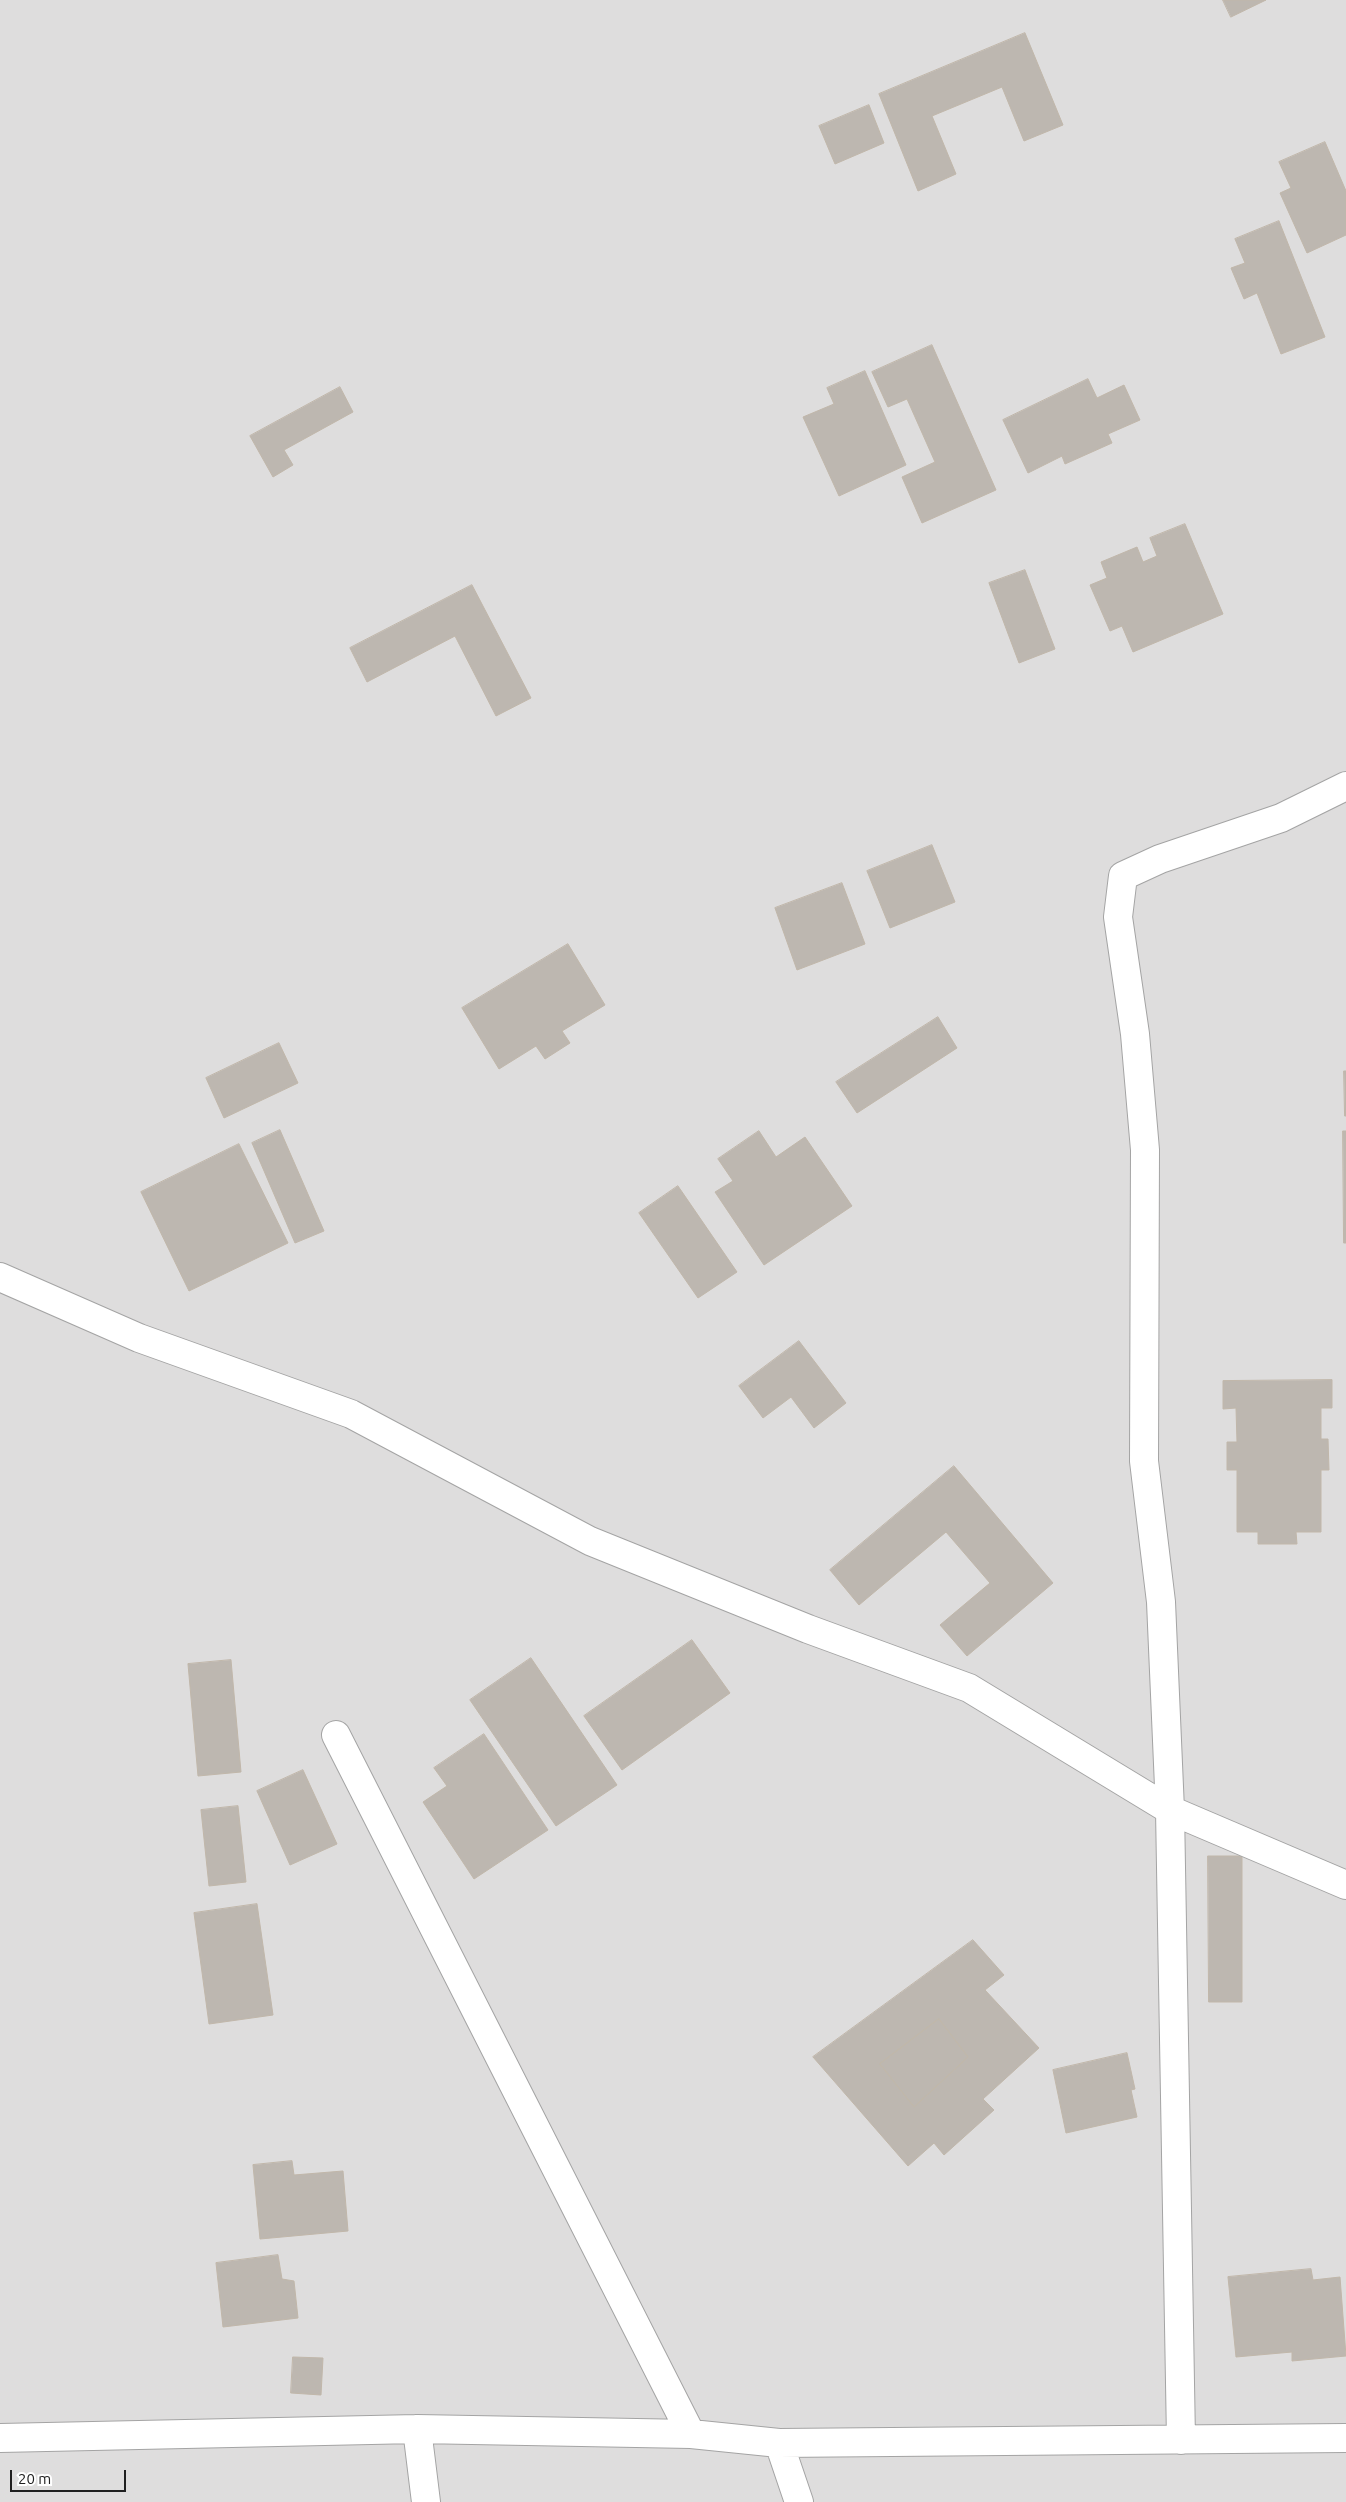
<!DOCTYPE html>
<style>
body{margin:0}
#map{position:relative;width:1346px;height:2502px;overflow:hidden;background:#f0eee7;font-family:Ubuntu,sans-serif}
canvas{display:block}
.scale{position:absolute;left:10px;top:2470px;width:116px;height:22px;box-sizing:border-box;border:2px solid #202020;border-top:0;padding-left:6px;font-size:15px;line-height:18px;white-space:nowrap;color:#202020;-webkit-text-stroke:4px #fff;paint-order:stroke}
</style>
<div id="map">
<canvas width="1346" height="2502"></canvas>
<div class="scale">20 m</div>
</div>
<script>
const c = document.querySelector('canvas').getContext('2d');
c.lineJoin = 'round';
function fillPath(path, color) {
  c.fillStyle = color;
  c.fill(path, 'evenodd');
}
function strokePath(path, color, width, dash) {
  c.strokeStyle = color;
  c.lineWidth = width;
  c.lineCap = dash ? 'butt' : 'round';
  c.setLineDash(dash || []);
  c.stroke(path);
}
fillPath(new Path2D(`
 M0 0H1346V2502H0Z`), '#dedddd');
const building = new Path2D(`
 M1223 0H1266L1231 17Z
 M1025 33 1063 125 1024 141 1002 87 932 116 956 174 918 191 879 94Z
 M869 105 884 143 835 164 819 126Z
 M1325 142 1346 191V235L1307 253 1280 193 1291 188 1279 162Z
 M1279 221 1325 337 1281 354 1257 293 1244 299 1231 268 1245 263 1235 239Z
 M932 345 996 490 922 523 902 477 935 462 907 399 888 407 872 372Z
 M865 371 906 465 839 496 803 417 834 404 827 388Z
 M1088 379 1097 398 1124 385 1140 420 1108 434 1112 443 1065 464 1062 456 1028 473 1003 420Z
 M340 387 353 412 284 450 293 465 273 477 250 436Z
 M1185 524 1223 614 1133 652 1122 626 1110 631 1090 585 1107 578 1101 562 1137 547 1143 562 1157 556 1150 538Z
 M1025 570 1055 649 1019 663 989 583Z
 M472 585 531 698 496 716 455 636 367 682 350 648Z
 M932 845 955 902 890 928 867 871Z
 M842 883 865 944 797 970 775 908Z
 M568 944 605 1005 562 1031 570 1043 545 1059 536 1046 499 1069 462 1008Z
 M938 1017 957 1048 857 1113 836 1082Z
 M279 1043 298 1083 224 1118 206 1078Z
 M1344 1071H1346V1116H1345Z
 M280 1130 324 1231 295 1243 252 1143Z
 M759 1131 776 1157 805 1137 852 1206 764 1265 715 1192 733 1181 718 1159Z
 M1343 1131H1346V1243H1344Z
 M239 1144 288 1243 189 1291 141 1192Z
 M678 1186 737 1272 698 1298 639 1213Z
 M799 1341 846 1403 814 1428 791 1397 763 1418 739 1386Z
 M1332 1380V1408H1321V1439H1328L1329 1470H1321V1532H1296L1297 1544H1258V1532H1237V1470H1227V1442H1237L1236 1408 1223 1409V1381Z
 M954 1466 1053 1583 967 1656 940 1625 990 1583 946 1532 859 1605 830 1570Z
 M692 1640 730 1693 622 1770 584 1716Z
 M531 1658 617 1785 556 1826 470 1700Z
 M231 1660 241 1772 198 1776 188 1664Z
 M484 1734 548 1830 474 1879 423 1802 447 1786 434 1768Z
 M303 1770 337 1844 290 1865 257 1791Z
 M238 1806 246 1882 209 1886 201 1810Z
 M1208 1856H1242V2002H1209Z
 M257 1904 273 2015 209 2024 194 1913Z
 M973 1940 1004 1975 985 1990 1039 2048 983 2099 994 2110 944 2155 934 2143 908 2166 813 2057ZM939 2019 968 2057 914 2107 880 2064Z
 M939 2019 968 2057 914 2107 880 2064Z
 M1127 2053 1135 2089 1131 2090 1137 2117 1066 2133 1053 2070Z
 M292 2161 294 2175 343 2171 348 2231 260 2239 253 2165Z
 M278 2255 282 2279 294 2281 298 2318 223 2327 216 2263Z
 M1311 2269 1313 2280 1340 2277 1346 2356 1292 2361V2352L1236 2357 1228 2277Z
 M293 2357 323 2358 321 2395 291 2393Z`);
fillPath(building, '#bdb7b0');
strokePath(building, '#c1b7aa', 1);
const minor = new Path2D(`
 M0 1277 139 1338 351 1414 590 1541 808 1629 969 1688 1170 1810 1346 1885
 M336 1735 691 2434
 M417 2429 426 2502
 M0 2438 417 2429 691 2434 779 2443 1346 2438
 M1181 2440 1170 1810 1161 1602 1144 1461 1145 1150 1135 1034 1118 917 1123 876 1160 859 1281 818 1346 786
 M779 2443 799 2502`);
strokePath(minor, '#a4a4a4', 30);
strokePath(minor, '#fff', 28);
</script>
